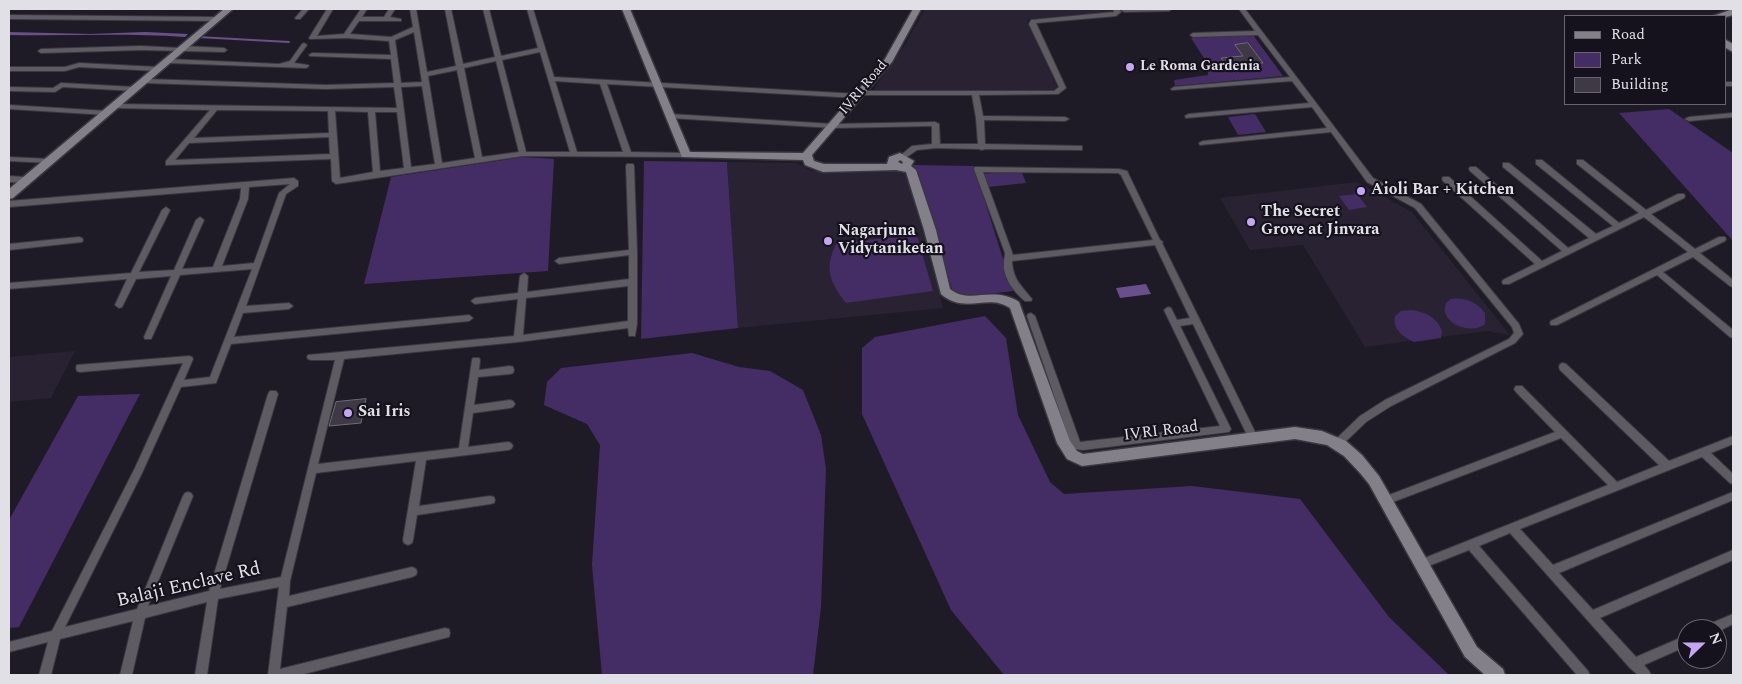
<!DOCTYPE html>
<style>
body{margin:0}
#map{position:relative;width:1742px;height:684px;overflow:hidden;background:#1f1b26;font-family:Spectral,serif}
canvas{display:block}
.frame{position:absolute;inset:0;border:10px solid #e2e0e7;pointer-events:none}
.legend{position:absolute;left:1564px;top:15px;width:162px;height:90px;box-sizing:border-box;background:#16121d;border:1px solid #68646e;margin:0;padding:6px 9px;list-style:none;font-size:15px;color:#e2e0e7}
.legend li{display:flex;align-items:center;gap:10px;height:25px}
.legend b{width:25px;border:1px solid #68646e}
.north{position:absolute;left:1677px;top:619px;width:50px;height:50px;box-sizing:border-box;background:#16121d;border:1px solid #68646e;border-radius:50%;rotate:68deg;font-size:14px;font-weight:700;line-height:20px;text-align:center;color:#e2e0e7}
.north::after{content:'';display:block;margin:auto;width:18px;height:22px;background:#c3a7f2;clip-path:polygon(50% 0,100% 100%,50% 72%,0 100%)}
</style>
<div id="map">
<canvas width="1742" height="684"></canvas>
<div class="frame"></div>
<ul class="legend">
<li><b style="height:6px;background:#83808a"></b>Road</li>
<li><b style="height:14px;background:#442c64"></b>Park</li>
<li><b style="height:14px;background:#3e3945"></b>Building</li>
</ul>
<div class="north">N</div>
</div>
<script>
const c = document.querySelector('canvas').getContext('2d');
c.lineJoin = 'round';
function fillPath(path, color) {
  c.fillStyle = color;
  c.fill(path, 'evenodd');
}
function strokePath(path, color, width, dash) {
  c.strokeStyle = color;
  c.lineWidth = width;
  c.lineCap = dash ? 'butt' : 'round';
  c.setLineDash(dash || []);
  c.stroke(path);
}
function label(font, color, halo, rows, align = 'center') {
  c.font = font + ' Spectral,serif';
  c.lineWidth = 4.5;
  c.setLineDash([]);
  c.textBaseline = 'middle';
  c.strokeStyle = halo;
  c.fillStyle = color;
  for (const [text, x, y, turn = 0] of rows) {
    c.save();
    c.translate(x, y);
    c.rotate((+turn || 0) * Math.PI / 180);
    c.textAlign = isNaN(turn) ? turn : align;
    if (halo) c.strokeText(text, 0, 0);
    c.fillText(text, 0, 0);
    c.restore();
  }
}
fillPath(new Path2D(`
 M925 9H1111L1113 12 1030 19 1027 20 1058 89 1054 91 876 92 874 89 904 46Z
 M727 162 797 163 811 171 899 170 907 175 943 308 738 328Z
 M1357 182 1412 212 1510 335 1487 331 1365 347 1303 245 1250 250 1220 198Z
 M75 351 51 398 9 402V357Z`), '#282232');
fillPath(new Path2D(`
 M1253 35 1283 76 1175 86 1174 80 1208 75 1207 63 1191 38ZM1248 43 1263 63 1228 67 1222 58 1243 56 1236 45Z
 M1669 109 1733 153V241L1619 113Z
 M1255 114 1266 132 1238 135 1228 117Z
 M523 157 554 159 548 271 364 284 391 177Z
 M644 161 727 162 738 328 641 339Z
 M912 165 974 166 1013 291 964 297 952 289Z
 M1021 170 1026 183 988 187 983 174Z
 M1357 194 1367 207 1349 210 1339 196Z
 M917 236 933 291 846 303C829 281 824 268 837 242Z
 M1451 299C1465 297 1477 302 1485 313V324C1472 336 1438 323 1446 303Z
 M1412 310C1425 312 1437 317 1442 331L1441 338 1414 342C1403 337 1392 329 1395 316L1401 311Z
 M985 316 1006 338 1018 415 1050 482 1064 494 1192 486 1300 499 1389 617 1449 675H1004L951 610 862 414V348L875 337Z
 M692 353 739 367 770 371 803 390 821 435 826 469 821 607 813 675H602L592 565 600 445 587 424 544 405 547 382 561 368Z
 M140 394 19 627 9 628V520L78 396Z`), '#442c64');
fillPath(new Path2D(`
 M9 32 90 34 145 32 188 34 185 37C126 33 67 36 9 35Z
 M1146 284 1151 294 1120 298 1116 288Z`), '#69508d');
strokePath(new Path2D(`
 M198 37 289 42`), '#69508d', 2);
const building = new Path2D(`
 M1248 43 1263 63 1228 67 1221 58 1243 56 1235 45Z
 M366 399 361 423 329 426 336 402Z`);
fillPath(building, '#3e3945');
strokePath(building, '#706b79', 1);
const street = new Path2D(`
 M303 9H309L300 19H296L295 18Z
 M327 9H333L317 36 344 34 361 9H367L362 17H384L389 9H395L390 17 401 19V21H359L350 34 391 37 413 27 410 9H416L427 72 456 66 445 9H451L463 64 495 57 483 9H489L501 56 538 48 527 9H533L554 77 858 94 859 92 861 91H1054L1059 87 1029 24 1031 20 1114 12 1113 9H1119L1121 12 1116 16 1036 23 1066 88 1058 94 979 95 983 116 1065 117 1069 119 1065 121 984 120 985 144 1082 146V150H1079L985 149 982 150 979 149 936 148 917 150 904 159H901V155L912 146 932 144V126L833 128 670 118 666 116 670 114 833 124 935 122 939 124 940 144H978L976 118 972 95H861L860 98H858L607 84 631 152 686 153 690 155 689 157 523 156 336 184 332 181 331 159 166 165V161L210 110 115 108 111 106 115 104 397 108 394 87 326 89 145 83 142 81 145 79 326 85 394 83 391 59 310 56 309 55 312 53 391 55 389 41 346 38 310 39 309 38ZM414 32 422 82 401 83 395 40ZM540 52 570 152H526L502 60ZM496 61 519 152 482 157 464 68ZM457 70 475 158 442 163 428 76ZM555 81 600 84 623 152H577ZM422 86 435 164 411 167 401 87ZM217 110 328 111 329 133 194 138ZM335 111 368 112 373 172 340 178ZM375 112H397L404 168 380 171ZM329 137 330 154 175 160 189 143Z
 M1120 9H1172L1169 11 1124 12Z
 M1239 9H1245L1373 178 1421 204 1519 324 1523 334 1515 343 1391 406 1366 422 1341 446 1338 447 1335 446 1333 443 1335 440 1360 416 1385 400 1509 339 1514 333 1512 327 1415 208 1367 182 1331 132 1200 145 1199 143 1203 141 1327 128 1312 107 1186 118 1185 116 1189 114 1309 103 1292 81 1172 90 1171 89 1174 87 1290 77 1258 35 1193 37 1190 35 1193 33 1255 31Z
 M9 15 216 17 219 19 216 21 9 19Z
 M304 43 307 45 294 63 308 65 309 66 306 68 168 63 165 61 168 59 279 64 290 61 302 44Z
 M141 46 180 48 183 46 224 48 227 50 224 52 141 50 41 53 38 51 41 49Z
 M79 63 158 67 161 69 158 71 79 67 65 71H9V67H65Z
 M1726 82H1733V86H1726Z
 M61 83 135 87 138 89 135 91 63 87 55 92 9 91V87L53 88Z
 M9 105 107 111 111 113 107 115 9 109Z
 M1733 113V117L1689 121 1685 119 1689 117Z
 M9 157 50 159 54 161 50 163 9 161Z
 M1536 160H1542L1619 223 1639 213 1577 164V160H1583L1646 210 1678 194H1684L1685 196 1684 198 1651 214 1695 249 1719 237H1725L1726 239 1725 241 1700 253 1733 280V287L1730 286 1693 257 1663 272 1733 330V338L1730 337 1657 275 1557 325H1551L1550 323 1551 321 1688 252 1644 217 1509 284H1503L1502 282 1503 280 1535 264 1443 181 1442 179 1443 177H1449L1542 261 1562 251 1470 171 1469 169 1470 167H1476L1568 248 1589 238 1503 167V163H1509L1596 234 1613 226 1536 164Z
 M627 164H633L634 166 637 252V324L635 336H629L628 328 518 342 344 359 318 464 459 448 472 360 473 358H479L480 360 479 370 510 366 513 367 514 370 513 373 510 374 478 377 474 405 510 400 513 401 515 404 513 407 510 408 473 413 468 447 508 442 511 443 513 446 511 449 508 450 426 460 419 506 490 496 494 497 495 500 494 503 490 504 417 515 413 540 412 543 408 545 404 543 403 540 416 461 316 473 290 581 289 596 412 567 416 569 417 572 416 575 412 577 287 607 280 669 445 628 449 629 450 633 449 637 300 675H268L279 587 218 599 207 675H195L207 602 145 618 132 675H120L133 621 60 639 51 675H39L48 642 9 652V642L52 631 135 468 183 363 80 372 77 371 76 368 77 365 189 356 192 357 193 359 184 380 210 377 252 269 180 275 152 337 151 339H145L144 337 171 276 136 279 122 307 119 308 115 305 127 279 9 289V283L131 273 162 210 166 207 170 210 139 272 174 270 196 220 200 217 204 220 182 269 213 267 240 199 241 188 9 207V201L294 178 298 181V186L286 194 246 306 289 303 293 306 289 309 243 313 234 337 469 315 473 318 469 321 231 344 216 383 181 387 142 473 65 627 137 609 183 496 185 493 188 492 191 493 193 496 148 606 209 591 268 394 270 391H276L278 394 220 589 281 577 335 360H311L308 359 307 357 308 355 514 336 518 299 475 304 471 301 475 298 518 293 520 276 524 273 528 276 527 292 629 279V255L559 264 555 261 559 258 629 250 626 166ZM290 184 279 193 254 263 222 266 248 199 249 187ZM628 286V321L523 335 526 298Z
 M975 167 1119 169 1127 171 1160 240 1163 242 1162 243 1258 438 1256 441 1253 442 1250 441 1193 324 1180 326 1231 429 1229 432 1083 450 1075 449 1070 442 1027 316 1028 314 1031 313 1035 316 1080 442 1220 426 1164 310 1168 307 1171 308 1177 320 1190 318 1155 245 1012 261C1013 280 1021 285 1032 299L1031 301H1025C1014 292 1002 277 1004 261 1004 259 1005 256 1005 253L974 169ZM983 172 1118 173 1121 175 1153 240 1013 255Z
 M9 176 26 177 30 180 26 183 9 182Z
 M79 237 82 238 83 240 82 242 9 250V244Z
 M1563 363 1566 364 1669 461 1733 436V444L1711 453 1733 474V484L1730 483 1702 457 1520 529 1553 565 1733 492V500L1559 573 1593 610 1733 550V560L1600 618 1636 657 1687 635V646L1644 665 1649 671 1651 675H1638L1630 668 1510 533 1479 546 1588 671 1590 675H1577L1469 550 1421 569 1417 567 1416 564 1417 561 1608 485 1561 438 1385 505 1381 504 1380 501 1381 498 1555 432 1516 392 1514 389 1516 386H1522L1617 482 1659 465 1560 370 1559 367 1560 364Z
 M1733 614V624L1717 632V629H1706L1707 625Z`);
const secondary = new Path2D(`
 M224 9H233L13 198 9 199V189Z
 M622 9H630L690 152 803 153 885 59 913 9H921L892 62 812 155 814 161 824 164H887L889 157 900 153 914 161 911 166 916 170 936 230 950 289C969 305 993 285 1019 302L1070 441 1077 451 1083 454 1295 427 1322 431 1346 441 1362 455 1379 476 1477 647 1503 669 1505 675H1485L1465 657 1369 484 1360 473 1344 456 1327 445 1295 439 1082 466 1067 459 1057 443 1010 308C988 293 965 315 941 294L924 230 906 172 896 170 823 172 805 165 803 160 682 157ZM900 160 903 162 902 164 898 162Z
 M1733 9V15L1726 17 1713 16Z
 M1726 40 1733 44V52L1726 48Z`);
strokePath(street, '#3a3741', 2);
strokePath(secondary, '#3a3741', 3);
fillPath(street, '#5e5c62');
fillPath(secondary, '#83808a');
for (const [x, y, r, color] of [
 [1130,67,5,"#c3a7f2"],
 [1361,191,5,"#c3a7f2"],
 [1251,222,5,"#c3a7f2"],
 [828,241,5,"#c3a7f2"],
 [348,413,5,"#c3a7f2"]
]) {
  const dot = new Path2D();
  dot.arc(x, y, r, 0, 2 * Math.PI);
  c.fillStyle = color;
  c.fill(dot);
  strokePath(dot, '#16121d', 2);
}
label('bold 14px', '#e2e0e7', '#16121d', [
 ["Le Roma Gardenia",1140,67]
], 'left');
label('14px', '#e2e0e7', '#16121d', [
 ["IVRI Road",864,88,-50]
]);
label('bold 16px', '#e2e0e7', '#16121d', [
 ["Aioli Bar + Kitchen",1371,191],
 ["The Secret",1261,213],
 ["Grove at Jinvara",1261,231],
 ["Nagarjuna",838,232],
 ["Vidytaniketan",838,250],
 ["Sai Iris",358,413]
], 'left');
label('16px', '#e2e0e7', '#16121d', [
 ["IVRI Road",1161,432,-7]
]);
label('19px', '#e2e0e7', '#16121d', [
 ["Balaji Enclave Rd",189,586,-13]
]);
</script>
